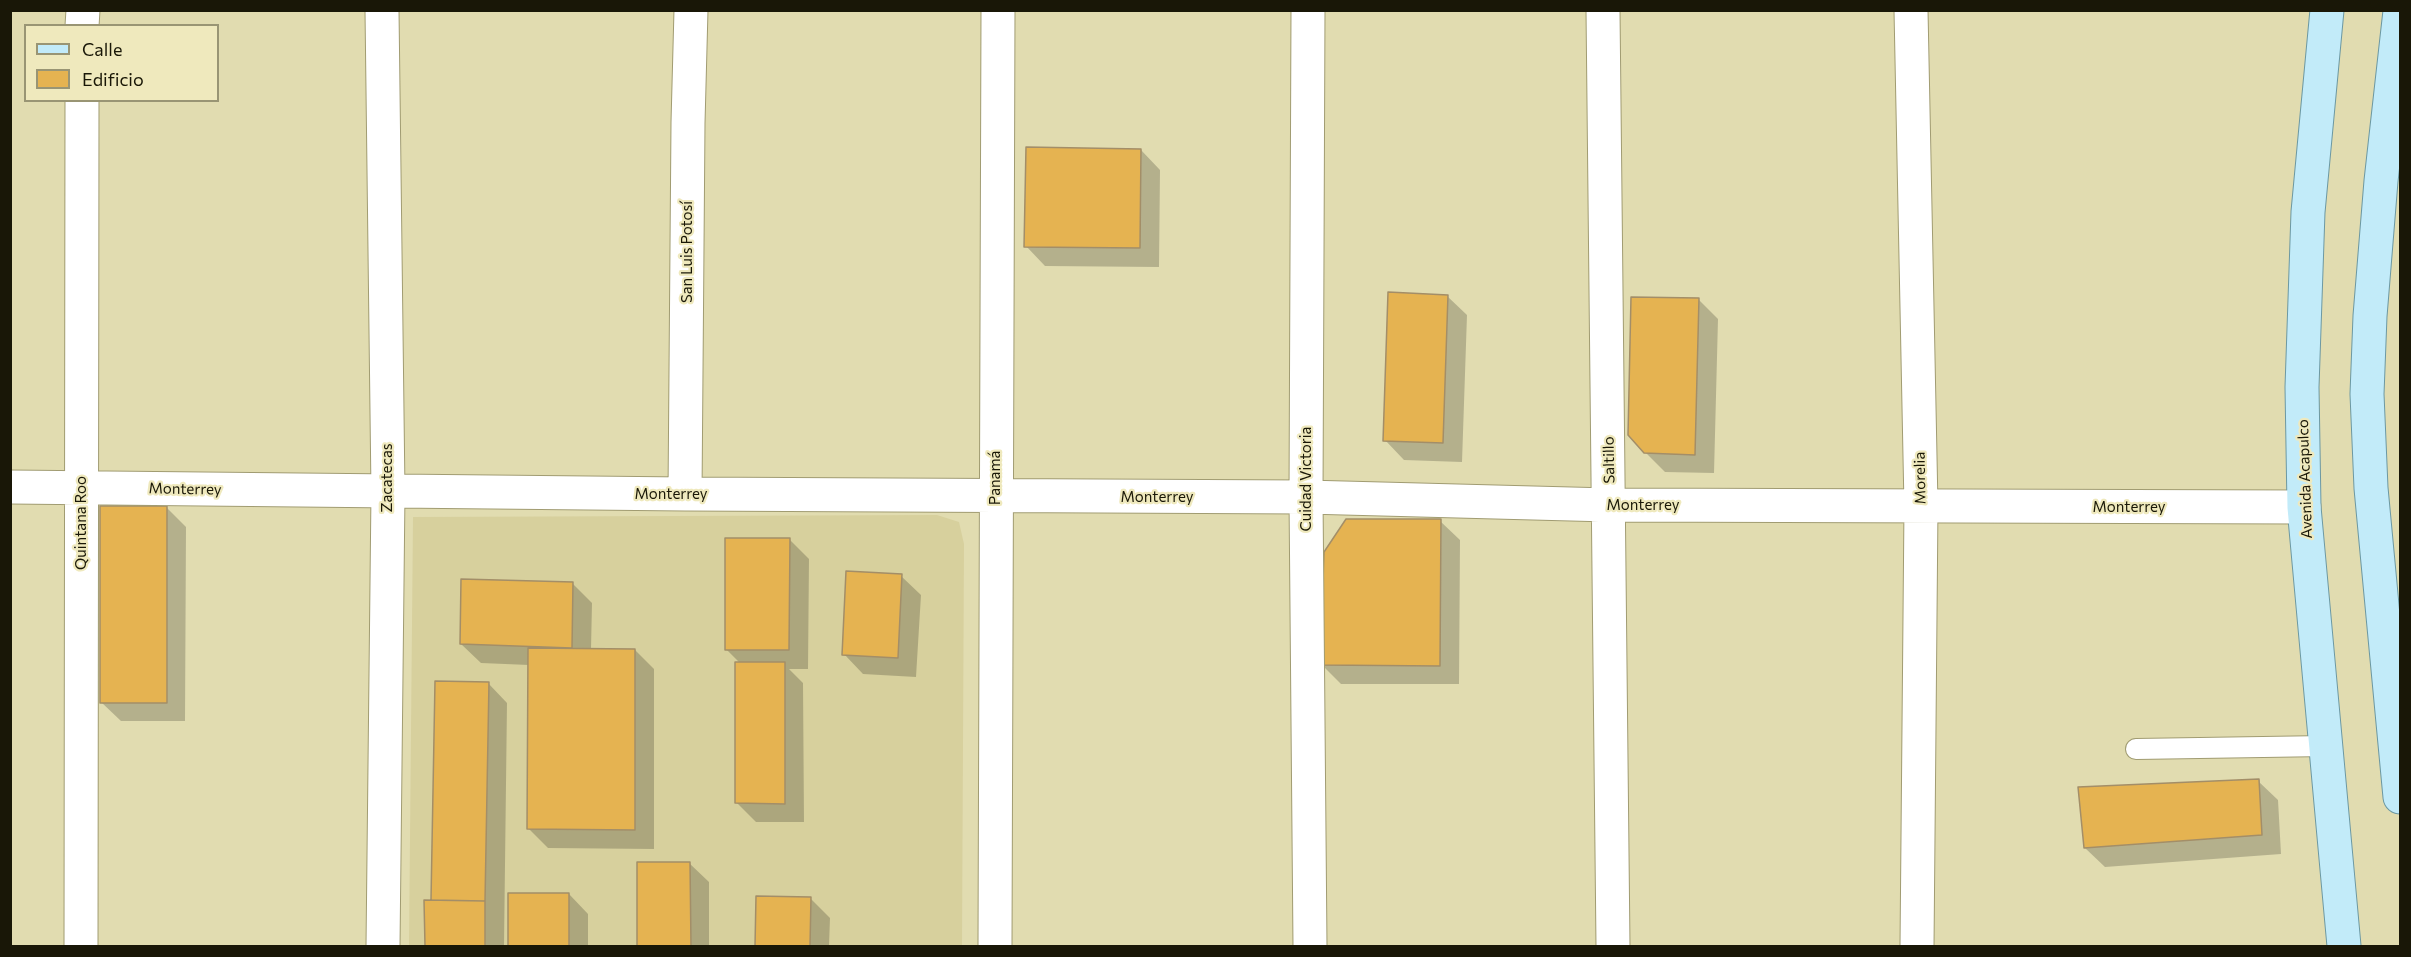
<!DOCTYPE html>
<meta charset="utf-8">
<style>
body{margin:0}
#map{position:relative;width:2411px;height:957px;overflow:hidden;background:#e1dcb0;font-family:Commissioner,sans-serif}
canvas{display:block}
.frame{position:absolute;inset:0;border:12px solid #191707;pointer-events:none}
.legend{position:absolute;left:24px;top:24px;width:195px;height:78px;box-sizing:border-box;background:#efe9bd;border:2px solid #999574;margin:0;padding:8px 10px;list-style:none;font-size:18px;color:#191707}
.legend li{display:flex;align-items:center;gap:12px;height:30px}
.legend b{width:30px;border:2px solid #999574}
</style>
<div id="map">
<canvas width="2411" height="957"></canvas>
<div class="frame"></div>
<ul class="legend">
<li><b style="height:8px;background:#c2ebf9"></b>Calle</li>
<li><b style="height:16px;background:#e5b351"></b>Edificio</li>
</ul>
</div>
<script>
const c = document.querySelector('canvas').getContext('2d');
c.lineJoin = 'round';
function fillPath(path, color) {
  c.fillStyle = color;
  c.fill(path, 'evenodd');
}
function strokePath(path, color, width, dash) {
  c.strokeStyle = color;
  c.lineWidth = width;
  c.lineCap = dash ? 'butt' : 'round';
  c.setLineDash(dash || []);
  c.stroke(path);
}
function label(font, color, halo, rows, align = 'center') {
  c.font = font + ' Commissioner,sans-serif';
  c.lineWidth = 4.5;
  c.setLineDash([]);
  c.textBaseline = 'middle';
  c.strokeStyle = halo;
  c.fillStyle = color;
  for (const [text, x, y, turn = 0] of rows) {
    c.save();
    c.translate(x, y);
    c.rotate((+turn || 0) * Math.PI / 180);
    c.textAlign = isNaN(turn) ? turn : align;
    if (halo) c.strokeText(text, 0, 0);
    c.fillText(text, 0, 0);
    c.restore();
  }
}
fillPath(new Path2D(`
 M937 515 959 522 964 544 962 946H409L413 517Z`), '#d7d09d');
fillPath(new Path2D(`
 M1141 150 1160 170 1159 267 1045 266 1026 246Z
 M1447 296 1467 315 1462 462 1404 460 1385 440Z
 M1699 300 1718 319 1714 473 1665 472 1645 452Z
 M166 507 186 527 185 721H121L101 702Z
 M1440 521 1460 540 1459 684H1341L1322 665Z
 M789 539 809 559 808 669H789L803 683 804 822H756L737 803 740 663 726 649Z
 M901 576 921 595 916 677 863 674 844 654Z
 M573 584 592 603 591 649 635 650 654 669V849L548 848 529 829V665L481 663 461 644Z
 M437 682 488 683 507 703 504 946H427L426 902H432Z
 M2258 781 2278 800 2281 854 2105 867 2085 848Z
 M638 863H689L709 882V946H639Z
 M569 894 588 914V946H510V895Z
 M757 898 811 899 830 918 829 946H757Z`), '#0003');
const building = new Path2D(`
 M1026 147 1141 149 1140 248 1024 247Z
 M1388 292 1448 295 1443 443 1383 441Z
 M1631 297 1699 298 1695 455 1644 453 1628 435Z
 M100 506H167V703H100Z
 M1346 519H1441L1440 666 1320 665 1324 552Z
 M725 538H790L789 650H725Z
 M846 571 902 574 898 658 842 655Z
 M461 579 573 582 572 648 460 644Z
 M528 648 635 649V830L527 829Z
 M735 662H785V804L735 803Z
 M435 681 489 682 485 901 431 900Z
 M2259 779 2262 835 2084 848 2078 787Z
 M637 862H690L691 946H637Z
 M508 893H569V946H508Z
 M756 896 811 897 810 946H755Z
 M424 900 485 901V946H425Z`);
fillPath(building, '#e5b351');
strokePath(building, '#a38e68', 1.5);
const service = new Path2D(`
 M2136 749 2326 746`);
const minor = new Path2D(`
 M382 10 388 492 383 946
 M1308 10 1306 497 1310 946
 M1603 10 1613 946
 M1911 10 1921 506 1917 946
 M82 26 83 10
 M10 487 685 494 1306 497 1609 505 2304 507
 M685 494 688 123 691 10
 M81 946 82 100
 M995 946 998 10`);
const primary = new Path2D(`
 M2327 10 2308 212 2302 387 2304 507 2344 946
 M2400 11 2381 181 2370 316 2367 394 2371 488 2400 797`);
strokePath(service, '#a19c72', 22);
strokePath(minor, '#a19c72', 35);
strokePath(primary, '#6c98a2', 35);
strokePath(service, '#fff', 20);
strokePath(minor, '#fff', 33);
strokePath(primary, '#c2ebf9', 33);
label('15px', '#191707', '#efe9bd', [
 ["San Luis Potosí",687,252,-90],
 ["Saltillo",1609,460,-91],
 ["Zacatecas",387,478,-90],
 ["Panamá",995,478,-90],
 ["Morelia",1920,478,-91],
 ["Cuidad Victoria",1306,479,-90],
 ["Avenida Acapulco",2305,479,-92],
 ["Monterrey",185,489,1],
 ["Monterrey",671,494],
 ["Monterrey",1157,497],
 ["Monterrey",1643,505],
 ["Monterrey",2129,507],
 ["Quintana Roo",81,523,-90]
]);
</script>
